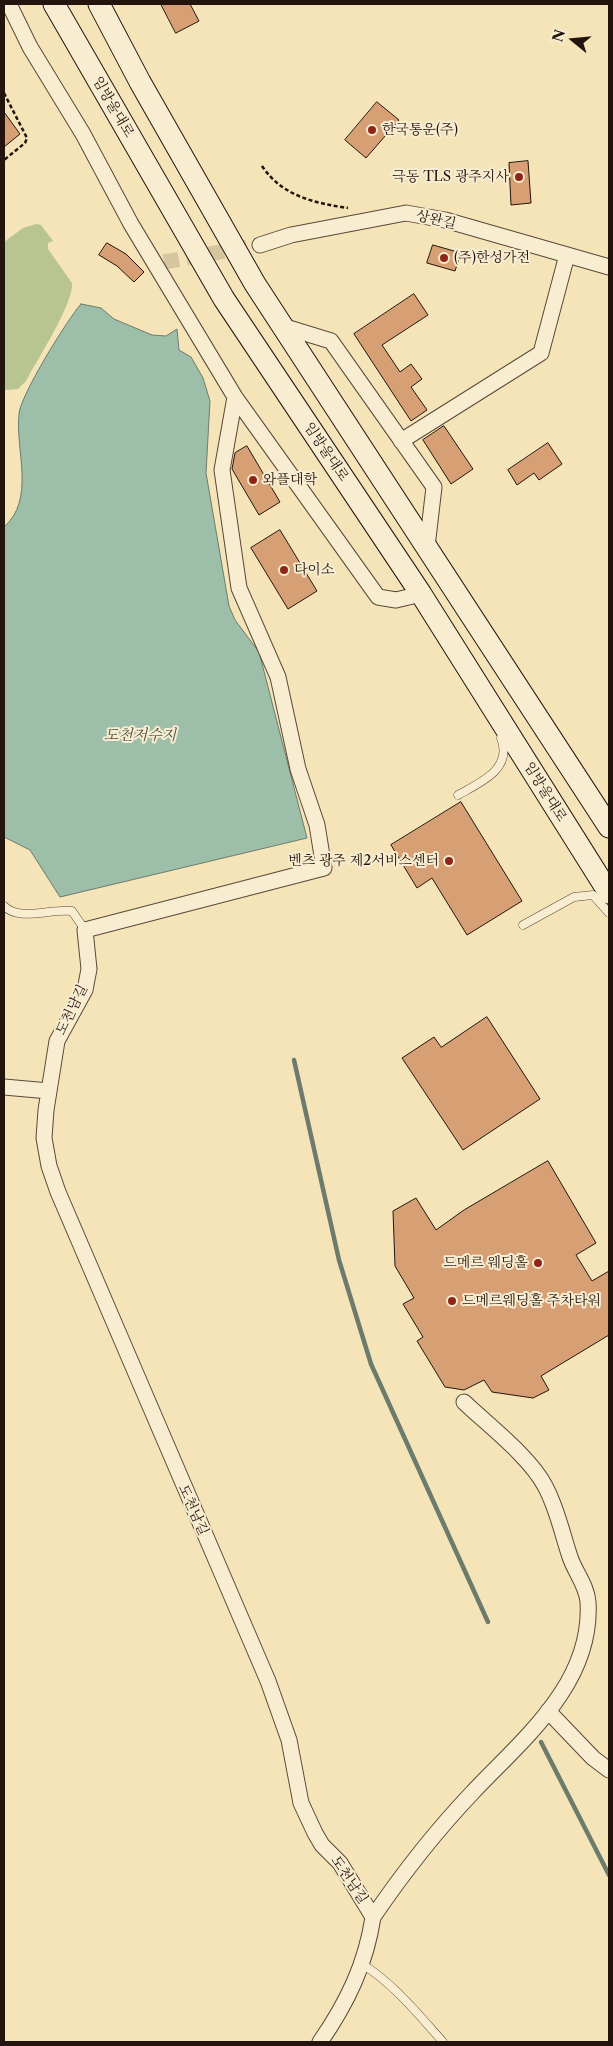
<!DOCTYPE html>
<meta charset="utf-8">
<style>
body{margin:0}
#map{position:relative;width:613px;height:2046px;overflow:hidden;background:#f5e4b8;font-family:"Libre Caslon Text",serif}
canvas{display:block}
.frame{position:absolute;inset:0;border:5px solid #23150e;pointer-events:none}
.north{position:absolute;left:548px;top:15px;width:50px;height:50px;-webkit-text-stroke:4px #f8edd1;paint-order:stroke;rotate:287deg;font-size:14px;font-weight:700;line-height:20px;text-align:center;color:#23150e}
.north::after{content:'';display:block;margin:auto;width:18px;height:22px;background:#23150e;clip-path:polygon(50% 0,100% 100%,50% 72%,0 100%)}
</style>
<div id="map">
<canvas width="613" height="2046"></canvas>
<div class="frame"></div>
<div class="north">N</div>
</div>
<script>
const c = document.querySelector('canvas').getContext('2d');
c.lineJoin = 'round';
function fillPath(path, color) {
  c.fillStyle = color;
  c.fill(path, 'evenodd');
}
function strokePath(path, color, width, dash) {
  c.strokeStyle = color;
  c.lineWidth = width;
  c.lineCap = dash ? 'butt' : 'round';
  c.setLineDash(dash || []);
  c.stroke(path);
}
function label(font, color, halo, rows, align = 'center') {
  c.font = font + ' "Libre Caslon Text","Noto Serif KR",serif';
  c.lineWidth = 4;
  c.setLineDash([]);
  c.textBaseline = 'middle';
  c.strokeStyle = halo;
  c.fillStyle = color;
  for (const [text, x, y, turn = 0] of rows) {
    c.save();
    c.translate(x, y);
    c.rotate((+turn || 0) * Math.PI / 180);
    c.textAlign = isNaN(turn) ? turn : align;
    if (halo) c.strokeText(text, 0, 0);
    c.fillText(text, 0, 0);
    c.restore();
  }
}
fillPath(new Path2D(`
 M36 224 41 225 53 241 48 243V249L72 283C74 303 37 360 26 381L18 389 5 390 4 242 23 228Z`), '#b8c591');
const water = new Path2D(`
 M81 304 101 308 114 319 152 335 166 336 177 329 179 350 191 357 203 378 210 401 206 473 229 606 235 620 259 652 307 838 60 897 30 850 4 837V527C36 499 15 450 19 414 20 396 67 320 81 304Z`);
fillPath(water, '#9dbfa9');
strokePath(water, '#6c7b6b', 1);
strokePath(new Path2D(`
 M294 1060 339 1260 371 1364 488 1622
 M541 1742 609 1875`), '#6c7b6b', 4.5);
const building = new Path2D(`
 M161 4H190L199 21 176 33Z
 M377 102 399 120 366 158 345 140Z
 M4 112 20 134 4 147Z
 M528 161 531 203 511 205 509 163Z
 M107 243 126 254 144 272 134 282 117 266 99 255Z
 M433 245 461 253 455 271 427 263Z
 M414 294 428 315 382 345 400 372 411 364 422 379 411 387 427 410 411 421 354 334Z
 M444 426 473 469 451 484 423 440Z
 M548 443 562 464 539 480 534 473 517 485 508 470Z
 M247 446 280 502 259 515 232 469 235 453Z
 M280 530 317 591 288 609 251 548Z
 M461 802 522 901 467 935 432 878 417 888 391 845Z
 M487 1017 540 1099 463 1150 402 1058 434 1037 441 1047Z
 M548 1161 596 1243 576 1255 592 1281 609 1271V1335L541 1376 549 1390 533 1398 492 1392 484 1380 464 1390 445 1387 417 1341 423 1337 403 1304 414 1298 395 1266 393 1211 416 1198 436 1230 464 1210Z`);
fillPath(building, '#d69f74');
strokePath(building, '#23150e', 1);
strokePath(new Path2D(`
 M164 262 260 245`), '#d6c59e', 15, [15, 8]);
const lane = new Path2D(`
 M458 795C481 782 513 769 501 738
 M4 906C20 922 51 908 72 911L85 930
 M523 925 574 897 593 895 609 913
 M362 1964C394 1984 418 2014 443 2042`);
const street = new Path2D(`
 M9 4 30 47 83 134 131 224 235 397 378 597 396 600 421 594
 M260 245 291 235 406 213 445 220 609 267
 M282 326 331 341 434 487 427 547
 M235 397 222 470 239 588 278 677 298 769 317 825 324 868 85 930 89 969 85 990 57 1041 46 1110 44 1138 49 1166 58 1192 268 1681 289 1740 301 1803 315 1833 322 1845 340 1863 373 1917C366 1964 347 2003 320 2042
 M401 441 541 353 567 255
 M4 1087 49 1091
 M548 1711 593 1758 609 1770
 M373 1917C403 1873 435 1832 472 1793 522 1740 593 1684 588 1602 587 1586 575 1572 570 1557 562 1533 557 1508 545 1486 530 1457 488 1425 464 1402`);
const secondary = new Path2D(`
 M54 4 224 299 421 594 609 893
 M99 4 140 82 255 284 609 827`);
strokePath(lane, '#584938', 9);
strokePath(street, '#584938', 17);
strokePath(secondary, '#23150e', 23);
strokePath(new Path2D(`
 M4 93 27 138 25 143 4 160
 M262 166C282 196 314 203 348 208`), '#23150e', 2.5, [4, 2.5]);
strokePath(lane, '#f8edd1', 8);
strokePath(street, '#f8edd1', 15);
strokePath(secondary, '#f8edd1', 21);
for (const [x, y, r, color] of [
 [372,130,5,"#8f2418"],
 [519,177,5,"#8f2418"],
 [444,258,5,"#8f2418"],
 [253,480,5,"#8f2418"],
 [284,570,5,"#8f2418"],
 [449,861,5,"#8f2418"],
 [538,1263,5,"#8f2418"],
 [452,1301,5,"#8f2418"]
]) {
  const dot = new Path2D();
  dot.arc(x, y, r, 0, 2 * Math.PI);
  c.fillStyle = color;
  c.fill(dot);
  strokePath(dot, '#f8edd1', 2);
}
label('14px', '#23150e', '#f8edd1', [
 ["임방울대로",113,107,60],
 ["상완길",436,220,13],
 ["임방울대로",326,452,56],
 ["임방울대로",545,792,58],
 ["도천남길",72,1010,-64],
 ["도천남길",193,1510,66],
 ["도천남길",349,1880,56]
]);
label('14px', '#23150e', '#f8edd1', [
 ["한국통운(주)",382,130],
 ["극동 TLS 광주지사",509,177,"right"],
 ["(주)한성가전",454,258],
 ["와플대학",263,480],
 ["다이소",294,570],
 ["벤츠 광주 제2서비스센터",439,861,"right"],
 ["드메르 웨딩홀",528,1263,"right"],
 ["드메르웨딩홀 주차타워",462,1301]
], 'left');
label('italic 15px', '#4e5044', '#f8edd1', [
 ["도천저수지",140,736]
]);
</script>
